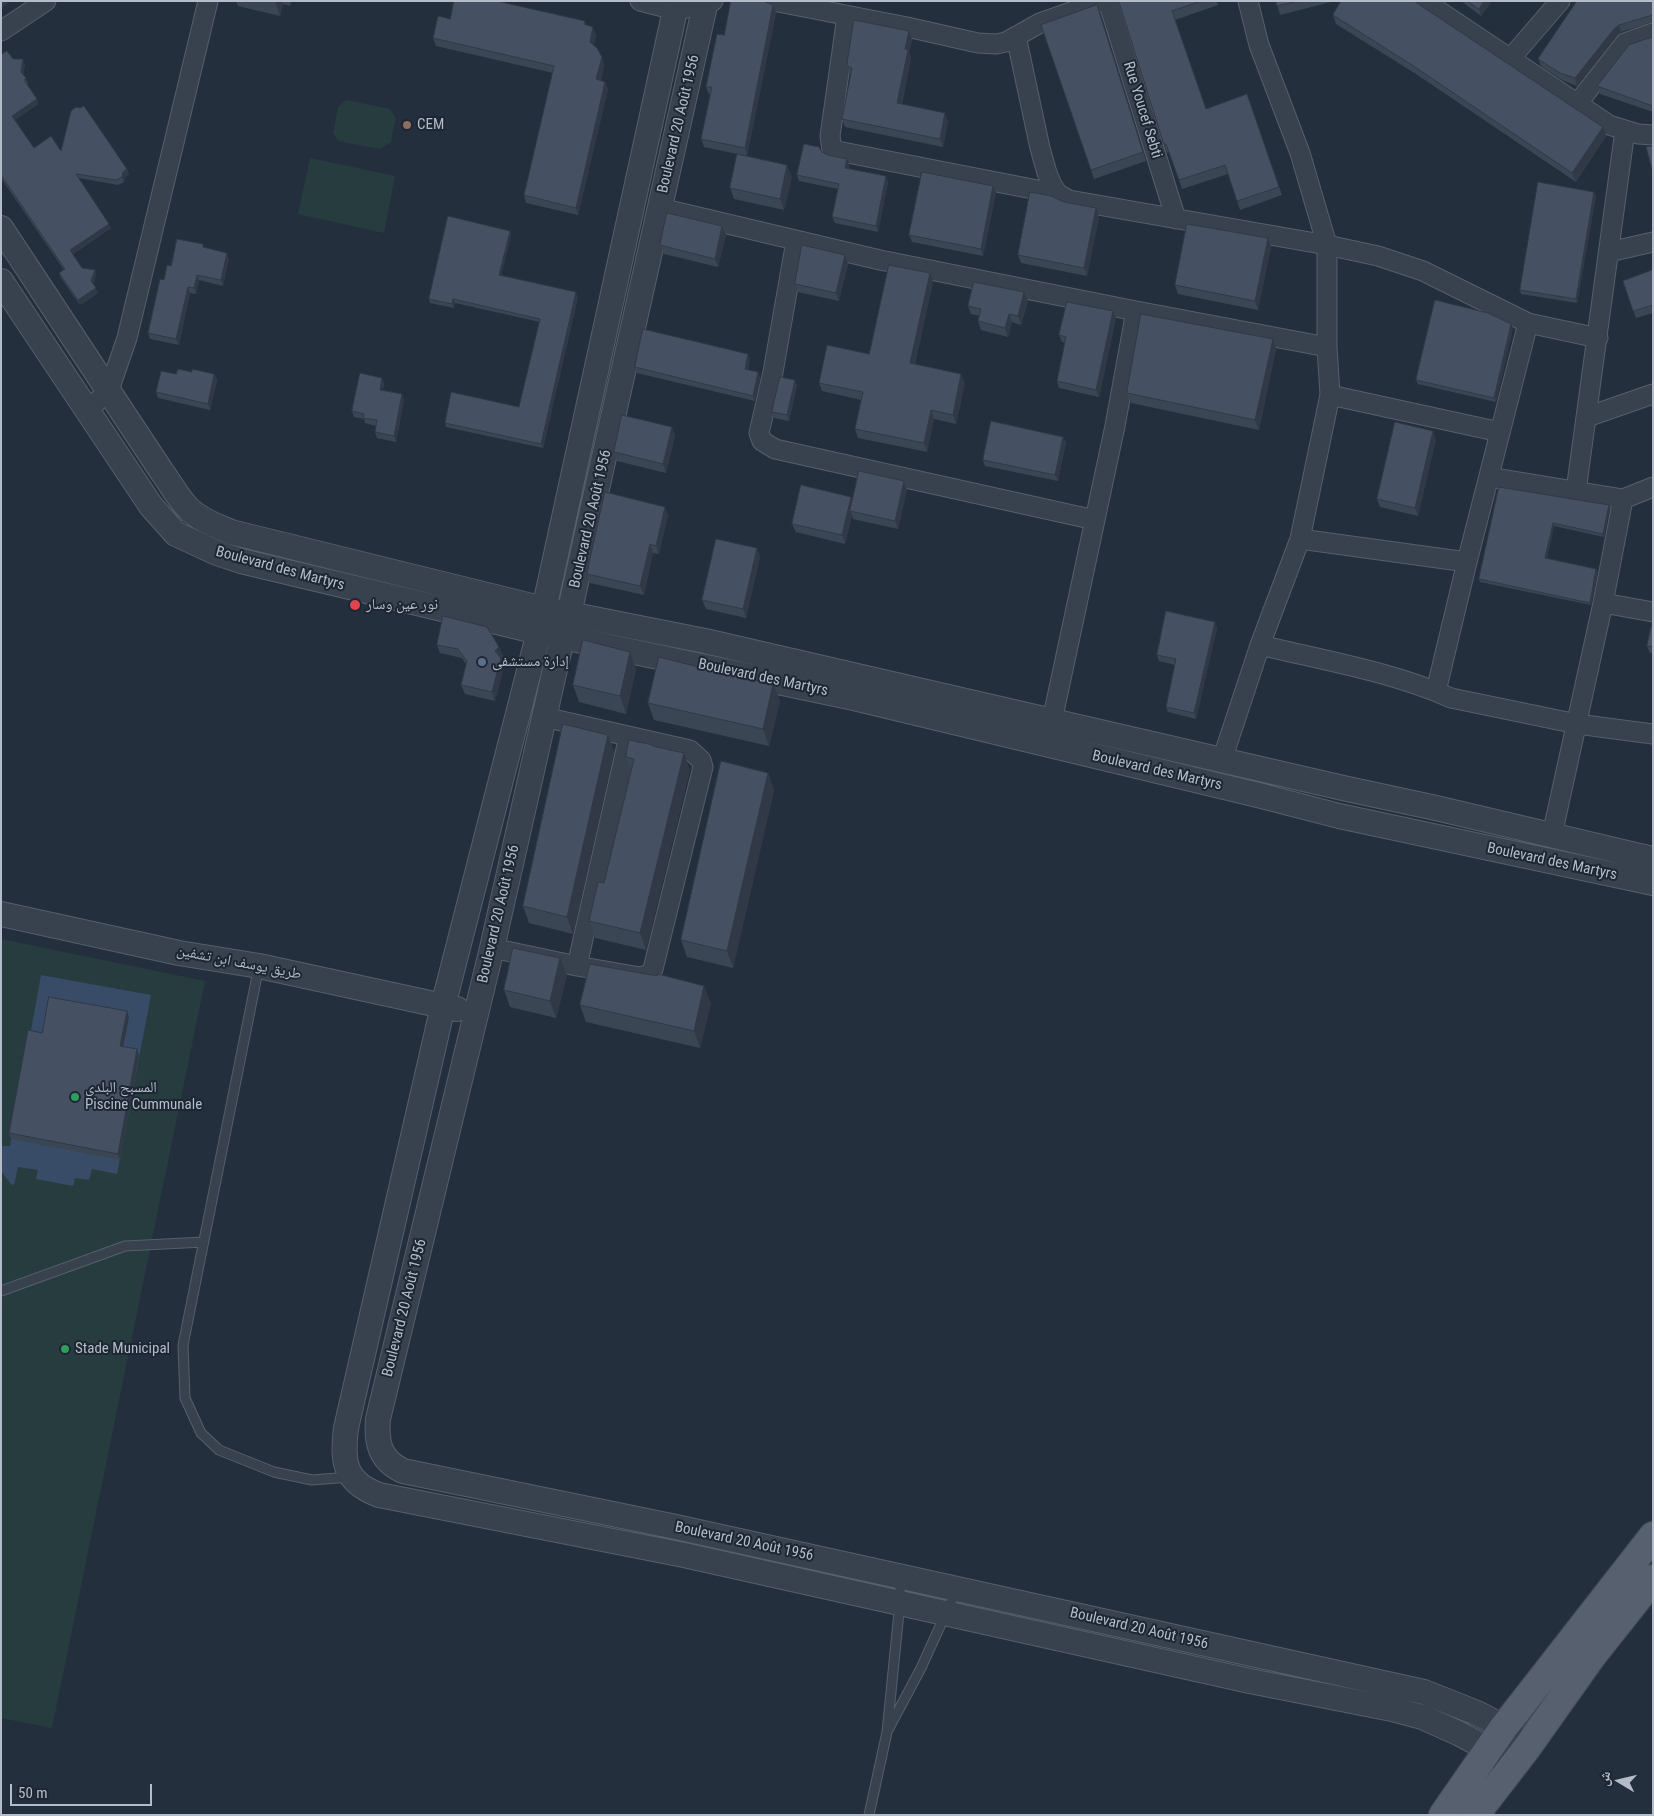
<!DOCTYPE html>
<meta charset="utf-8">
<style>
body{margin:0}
#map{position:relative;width:1654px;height:1816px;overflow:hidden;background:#242f3e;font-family:"Roboto Condensed","Noto Naskh Arabic",sans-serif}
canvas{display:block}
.frame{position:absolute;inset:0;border:2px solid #b4bcc9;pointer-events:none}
.north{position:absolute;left:1594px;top:1756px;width:50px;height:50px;-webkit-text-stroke:4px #1d2633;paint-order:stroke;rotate:279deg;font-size:14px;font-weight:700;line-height:20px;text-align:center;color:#b4bcc9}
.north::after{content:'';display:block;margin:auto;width:18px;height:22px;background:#b4bcc9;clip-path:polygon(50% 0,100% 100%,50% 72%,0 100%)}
.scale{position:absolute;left:10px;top:1784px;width:142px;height:22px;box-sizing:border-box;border:2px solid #b4bcc9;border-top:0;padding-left:6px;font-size:15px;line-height:18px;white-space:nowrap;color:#b4bcc9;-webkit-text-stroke:4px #1d2633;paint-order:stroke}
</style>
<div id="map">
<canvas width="1654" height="1816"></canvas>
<div class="frame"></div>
<div class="north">ش</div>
<div class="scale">50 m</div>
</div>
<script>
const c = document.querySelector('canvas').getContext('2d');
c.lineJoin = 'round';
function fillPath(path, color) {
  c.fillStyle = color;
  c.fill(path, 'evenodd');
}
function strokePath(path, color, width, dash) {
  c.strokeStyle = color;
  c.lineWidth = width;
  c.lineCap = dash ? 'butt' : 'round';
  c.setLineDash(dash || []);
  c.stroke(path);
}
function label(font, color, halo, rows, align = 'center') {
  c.font = font + ' "Roboto Condensed","Noto Naskh Arabic",sans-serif';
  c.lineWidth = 4;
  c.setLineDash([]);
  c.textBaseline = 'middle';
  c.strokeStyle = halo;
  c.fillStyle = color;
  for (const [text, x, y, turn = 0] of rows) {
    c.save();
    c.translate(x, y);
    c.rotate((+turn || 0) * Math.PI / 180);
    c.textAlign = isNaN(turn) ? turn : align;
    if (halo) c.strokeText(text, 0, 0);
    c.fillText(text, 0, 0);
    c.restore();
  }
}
fillPath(new Path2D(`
 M346 100 390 109 396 118 391 142 380 149 338 141 333 133 338 107Z
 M310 158 395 176 384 233 298 214Z
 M1 939 205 981 52 1728 1 1718Z`), '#263c3f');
fillPath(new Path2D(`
 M41 975 151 995 117 1174 92 1169 89 1180 75 1178 73 1186 36 1179 38 1170 18 1167 14 1185 11 1184 1 1171V1146H10Z`), '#394c67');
const service = new Path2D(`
 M259 966 183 1345 185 1398 201 1433 219 1450 274 1472 312 1480 350 1477
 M1 1291 125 1246 204 1242
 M888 1730 921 1668 956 1591
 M869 1815 887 1732 900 1602V1578`);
const minor = new Path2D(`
 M640 1 675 10 705 5 713 1
 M773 1 907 27 978 43 996 44 1006 42 1040 23 1102 1
 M1108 1 1176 219
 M1424 1 1609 125 1638 134 1653 135
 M847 16 830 136 832 150 1058 194
 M1 31 46 1
 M1016 36 1040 148 1047 173 1052 185 1058 194 1069 200 1327 245 1378 256 1423 271 1528 323 1598 338
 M1510 59 1560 1
 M1577 104 1625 43 1653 33
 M660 208 880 260 1136 311 1327 347
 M796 241 773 372 759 433 762 441 775 449 1095 520
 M1609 252 1653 242
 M1330 395 1500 432
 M87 411 109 390 127 338 208 1
 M1587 417 1653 394
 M1489 477 1623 499 1653 487
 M1576 491 1625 130
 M1300 539 1467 562
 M1603 603 1653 612
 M1260 645C1322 660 1393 672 1451 698L1577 724 1653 734
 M1436 691 1467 562 1528 323
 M1052 721 1115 426 1136 311
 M1222 760 1260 645 1300 539 1330 395 1327 347V245L1300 153 1259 45 1248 1
 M1552 835 1603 603 1623 499
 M492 948 577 966 640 977 650 974 653 969 703 767 701 760 690 750 544 717
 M577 966 629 736`);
const tertiary = new Path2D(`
 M677 1 539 632 443 1006 346 1428C342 1462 344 1482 379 1495L684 1555 1250 1681 1392 1709 1422 1717 1460 1734 1488 1749 1512 1767
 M706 1 569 614 558 656 492 948 378 1419C376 1443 380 1460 403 1471L676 1527 1424 1692 1477 1713 1504 1727 1526 1749
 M1 228 162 472C171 484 179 500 190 510 202 521 217 526 231 532L544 609 705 641 1343 788 1436 808 1653 859
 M1 281 151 506 176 534 217 553 241 561 539 632 854 698 1258 795 1339 816 1653 883
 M1 914 179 953 259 966 457 1009`);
const primary = new Path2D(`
 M1443 1815 1504 1727 1653 1536
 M1475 1815 1526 1749 1592 1656 1653 1579`);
strokePath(service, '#565f6c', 11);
strokePath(minor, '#565f6c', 21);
strokePath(tertiary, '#565f6c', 26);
strokePath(primary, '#414a57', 30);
strokePath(service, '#38414e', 9);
strokePath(minor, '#38414e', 19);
strokePath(tertiary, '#38414e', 24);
strokePath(primary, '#56606e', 28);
fillPath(new Path2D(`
 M236 1H291L290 6 283 4 280 16 238 6Z
 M1119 1H1217L1218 5 1175 20 1206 109 1247 94 1282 195 1240 210 1228 174 1182 189 1169 152 1167 153 1164 144Z
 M1276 1H1335L1280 15Z
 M1461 1H1492L1481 16Z
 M1653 1V22L1621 32 1617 36 1577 86 1562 80 1541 66 1538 59Z
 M763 2 773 5 776 13 747 156 704 147 701 139 710 94H709L706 87Z
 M1100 14 1146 161 1094 179 1041 25Z
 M1333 15 1603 127 1606 136 1576 182 1416 74 1336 24Z
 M450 19 585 21 586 25 596 34 594 45 604 65 601 81 605 82 608 89 578 215 526 203 524 195 553 73 436 46 433 38Z
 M909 31 912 40 909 53 911 58 902 104 948 121 943 147 845 127 842 119 851 75 850 74 847 66Z
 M1653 37V112L1600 94 1597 86Z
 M1 55 25 64 23 75 28 83 27 84 37 99 38 104 15 120 34 148 61 151 127 169 129 174 125 177 124 182 118 185 79 178 111 228 73 254 82 268 95 270 96 275 93 284 98 293 80 305 61 278 59 273 64 270 1 178Z
 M822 152 828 155 847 159 849 165V169L888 182 878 232 835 223 832 217 838 189 799 181 797 175Z
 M792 177 784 210 734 199 730 188Z
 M993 186 996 193 983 256 912 242 909 235Z
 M1594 192 1596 196 1577 303 1521 294 1520 290Z
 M1099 217 1087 276 1021 263 1018 255Z
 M722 226 726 235 718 267 664 254 660 245Z
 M510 231 511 235 501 275 578 297 543 448 446 427 445 423 519 407 540 322 455 303 454 308 430 303 429 299Z
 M1268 238 1271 247 1258 310 1178 294 1175 285Z
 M203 244 204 248 229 259 223 286 199 280 196 294 190 293 179 345 150 339 148 333 164 280 171 266Z
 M848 264 839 301 798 292 795 284Z
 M1653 270V313L1636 318 1623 281Z
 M933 282 915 364 965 383 956 424 934 419 927 452 858 438 855 429 861 400 822 391 819 383 869 354Z
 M1024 292 1028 301 1021 325 1012 322 1008 337 981 330 978 321 980 316 971 314 968 306Z
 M1113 311 1116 318 1099 397 1059 388 1057 381 1065 343 1062 342 1059 335Z
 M1513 328 1496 402 1418 384 1416 380Z
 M1276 349 1259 430 1131 403 1127 393Z
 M750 359 748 370 758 372 760 378 755 401 637 373 635 367Z
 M192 372 214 374 217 380 210 410 158 398 156 392Z
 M382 378 384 383 383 390 402 394 404 400 396 442 377 438 375 432 376 426 365 423 364 419 354 417 352 411Z
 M795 380 797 386 789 421 774 418 772 412Z
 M675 436 666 473 617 461 614 452Z
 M1063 437 1066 442 1058 481 985 466 983 460Z
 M1436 439 1418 516 1380 507 1377 499Z
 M904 481 907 490 898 529 853 519 852 515 845 544 796 532 792 524 851 497 852 501Z
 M1499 487 1609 505 1610 508 1604 537 1554 526 1547 558 1596 569 1598 572 1591 605 1480 582 1479 579Z
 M668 515 659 554 653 553 644 595 590 583 587 574Z
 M757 548 760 557 746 618 706 609 702 600Z
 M1653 619V653H1650L1647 646Z
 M1217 628 1196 719 1168 712 1166 707 1175 665 1159 661 1157 655Z
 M437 645 499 647 503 656 501 657 504 667 495 701 465 694 461 685 466 664 462 658 440 653Z
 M630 652 636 669 626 714 579 702 573 685Z
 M742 676 743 677 773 684 780 701 769 746 654 720 648 703Z
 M608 735 614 752 573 934 529 923 523 906Z
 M653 745V746L690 770 646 950 595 938 589 921 604 883 631 771 626 757Z
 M768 773 774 790 733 968 687 957 681 940Z
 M567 975 556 1018 510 1007 504 990Z
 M711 1003 700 1048 586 1022 580 1005Z
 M127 1011 129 1017 123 1047 139 1055 120 1160 11 1139 9 1133 42 1033Z`), '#3b4654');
fillPath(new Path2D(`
 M1 1H11L1 8Z
 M275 1H282L283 4 280 16Z
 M1484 1H1492L1481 16 1479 9Z
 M773 5 776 13 747 156 745 148Z
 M1097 5 1100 14 1146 161 1143 152Z
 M1619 25 1621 32 1617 36 1577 86 1575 78 1614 29Z
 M593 27 596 34 593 49 590 42Z
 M909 31 912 40 909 53 911 58 900 111 897 103 905 49Z
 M602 57 604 65 599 87 596 79Z
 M23 59 25 64 23 77 21 72Z
 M605 82 608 89 578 215 576 208Z
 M37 99 38 104 14 121 12 116Z
 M945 113 948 121 943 147 940 139Z
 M1603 127 1606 136 1576 182 1572 173Z
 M847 159 849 165 848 174 845 168Z
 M787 165 792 177 784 210 780 199Z
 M127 169 129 174 125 177 124 182 122 177 123 172Z
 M886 176 888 182 878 232 876 226Z
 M993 186 996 193 983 256 981 249Z
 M1594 192 1596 196 1577 303 1576 299Z
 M1096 208 1099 217 1087 276 1084 268Z
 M109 224 111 228 72 254 70 250Z
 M722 226 726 235 718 267 715 259Z
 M510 231 511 235 500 279 499 275Z
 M1268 238 1271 247 1258 310 1255 301Z
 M227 253 229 259 223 286 221 280Z
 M845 255 848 264 839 301 836 293Z
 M95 270 96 275 93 285 91 281Z
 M930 273 933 282 913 372 910 363Z
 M197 275 199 280 196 294 194 288Z
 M188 287 190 293 179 345 176 339Z
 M96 288 98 293 80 305 78 300Z
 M576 292 578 297 543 448 541 444Z
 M1024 292 1028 301 1021 325 1018 316Z
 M453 299 455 303 454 308 452 304Z
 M1113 311 1116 318 1099 397 1096 390Z
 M1009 314 1012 322 1008 337 1005 328Z
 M1511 324 1513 328 1496 402 1494 398Z
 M1273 339 1276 349 1259 430 1255 420Z
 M748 354 750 359 747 375 745 369Z
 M758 372 760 378 755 401 753 396Z
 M214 374 217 380 210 410 208 404Z
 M961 374 965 383 956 424 953 415Z
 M382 378 384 383 382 396 380 390Z
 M795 380 797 386 789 421 787 415Z
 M402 394 404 400 396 442 394 436Z
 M931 410 934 419 927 452 924 443Z
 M672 427 675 436 666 473 663 464Z
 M1433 431 1436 439 1418 516 1415 508Z
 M1063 437 1066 442 1058 481 1055 475Z
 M904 481 907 490 898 529 895 521Z
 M851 497 854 506 850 511 852 515 845 544 842 535Z
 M1609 505 1610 508 1604 537 1603 534Z
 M665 507 668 515 659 554 656 546Z
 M1553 523 1554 526 1546 561 1545 558Z
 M650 544 653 553 644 595 640 586Z
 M757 548 760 557 746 618 743 609Z
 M1596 569 1598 572 1591 605 1590 603Z
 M1215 622 1217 628 1196 719 1194 713Z
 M499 647 503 656 498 660 495 651Z
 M630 652 636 669 626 714 620 696Z
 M501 658 504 667 495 701 492 692Z
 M773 684 780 701 769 746 763 729Z
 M608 735 614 752 573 934 567 917Z
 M684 753 690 770 646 950 640 933Z
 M768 773 774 790 733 968 727 951Z
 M560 958 567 975 556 1018 550 1001Z
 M704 986 711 1003 700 1048 694 1031Z
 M127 1011 129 1017 122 1052 120 1046Z
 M137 1049 139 1055 120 1160 118 1154Z`), '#303945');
const building = new Path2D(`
 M454 1H497L585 21 584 24 593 27 590 42 597 48 602 57 596 79 605 82 576 208 524 195 554 66 433 38 438 16 450 19Z
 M731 1H763L773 5 745 148 701 139 712 87H706L717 34 724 35Z
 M1119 1H1201L1172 11 1206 109 1247 94 1279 187 1237 201 1225 165 1179 180 1166 144H1164Z
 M1276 1H1298L1277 6Z
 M1341 1H1414L1603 127 1572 173 1412 65 1333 15Z
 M1468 1H1484L1479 9Z
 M1577 1H1653V15L1619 25 1614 29 1575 78 1560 73 1538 59Z
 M1097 5 1143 152 1091 170 1041 25Z
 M854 20 909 31 905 49 908 50 897 103 945 113 940 139 842 119 852 68 847 66Z
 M1653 37V106L1597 86 1629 45Z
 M7 51 13 59H23L21 72 26 78 24 80 37 99 12 116 34 148 51 136 61 151 71 111 76 107 80 108 84 106 127 169 123 172 122 177 116 180 76 174 109 224 70 250 82 268 95 270 91 281 96 288 78 300 59 273 65 269 1 175V55Z
 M804 144 819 147 822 152 828 155 847 159 845 168 886 176 876 226 832 217 839 184 797 175Z
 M1653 146V173L1646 147Z
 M737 154 787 165 780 199 730 188Z
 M922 172 993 186 981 249 909 235Z
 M1538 182 1594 192 1576 299 1520 290Z
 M1030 192 1051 196 1064 202 1096 208 1084 268 1018 255Z
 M667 213 722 226 715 259 660 245Z
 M448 216 510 231 499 275 576 292 541 444 445 423 451 392 519 407 540 319 453 299 452 304 429 299Z
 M1187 224 1268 238 1255 301 1175 285Z
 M177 239 203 244V247L227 253 221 280 197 275 194 288 188 287 176 339 148 333 160 279 164 280 167 265 171 266Z
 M802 245 845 255 836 293 795 284Z
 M889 265 930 273 910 363 961 374 953 415 931 410 924 443 855 429 863 392 819 383 827 345 869 354Z
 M1653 270V305L1633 311 1623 281Z
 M974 282 1024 292 1018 316 1009 314 1005 328 978 321 981 309 968 306Z
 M1435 300 1488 313 1511 324 1494 398 1416 380Z
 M1067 302 1113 311 1096 390 1057 381 1066 337 1059 335Z
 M1141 314 1273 339 1255 420 1127 393Z
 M643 329 748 354 745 369 758 372 753 396 635 367Z
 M178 369 192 372V369L214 374 208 404 156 392 161 371 176 374Z
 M360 373 382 378 380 390 402 394 394 436 375 432 377 420 363 418 364 414 352 411Z
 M780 377 795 380 787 415 772 412Z
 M622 415 672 427 663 464 614 452Z
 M991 421 1063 437 1055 475 983 460Z
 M1395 422 1433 431 1415 508 1377 499Z
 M859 471 904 481 895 521 850 511Z
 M801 485 851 497 842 535 792 524Z
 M1499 487 1609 505 1603 534 1553 523 1545 558 1596 569 1590 603 1479 579Z
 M605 492 665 507 656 546 650 544 640 586 587 574Z
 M716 539 757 548 743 609 702 600Z
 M1166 611 1215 622 1194 713 1166 707 1176 659 1157 655Z
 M443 616 487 627 499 647 495 651 501 658 492 692 461 685 467 661 458 649 437 645Z
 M1653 619V647L1647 646Z
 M583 640 630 652 620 696 573 685Z
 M659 657 726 674V672L742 676V677L773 684 763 729 648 703Z
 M563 724 608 735 567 917 523 906Z
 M629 740 653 745 652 746 684 753 640 933 589 921 598 882 604 883 634 759 626 757Z
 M721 761 768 773 727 951 681 940Z
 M513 948 560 958 550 1001 504 990Z
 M590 964 657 976 658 974 704 986 694 1031 580 1005Z
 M49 997 127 1011 120 1046 137 1049 118 1154 9 1133 28 1030 42 1033Z`);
fillPath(building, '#455162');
strokePath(building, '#303945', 1);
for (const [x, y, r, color] of [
 [407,125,5,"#8d6e63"],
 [355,605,6,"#e0444e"],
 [482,662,5,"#5c6f8a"],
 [75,1097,5,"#2e9e5b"],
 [65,1349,5,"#2e9e5b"]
]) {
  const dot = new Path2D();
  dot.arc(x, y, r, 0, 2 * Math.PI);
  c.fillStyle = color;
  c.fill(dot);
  strokePath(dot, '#1d2633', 2);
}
label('15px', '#b4bcc9', '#1d2633', [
 ["Rue Youcef Sebti",1142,110,73],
 ["Boulevard 20 Août 1956",679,124,-77],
 ["Boulevard 20 Août 1956",591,519,-77],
 ["Boulevard des Martyrs",280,569,15],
 ["Boulevard des Martyrs",763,678,12],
 ["Boulevard des Martyrs",1157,771,13],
 ["Boulevard des Martyrs",1552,862,12],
 ["Boulevard 20 Août 1956",499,914,-77],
 ["طريق يوسف ابن تشفين",239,963,11],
 ["Boulevard 20 Août 1956",405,1308,-76],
 ["Boulevard 20 Août 1956",744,1542,12],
 ["Boulevard 20 Août 1956",1139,1629,13]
]);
label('15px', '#b4bcc9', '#1d2633', [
 ["CEM",417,125],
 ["نور عين وسار",366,605],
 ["إدارة مستشفى",492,662],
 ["المسبح البلدي",85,1088],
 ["Piscine Cummunale",85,1105],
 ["Stade Municipal",75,1349]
], 'left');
</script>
